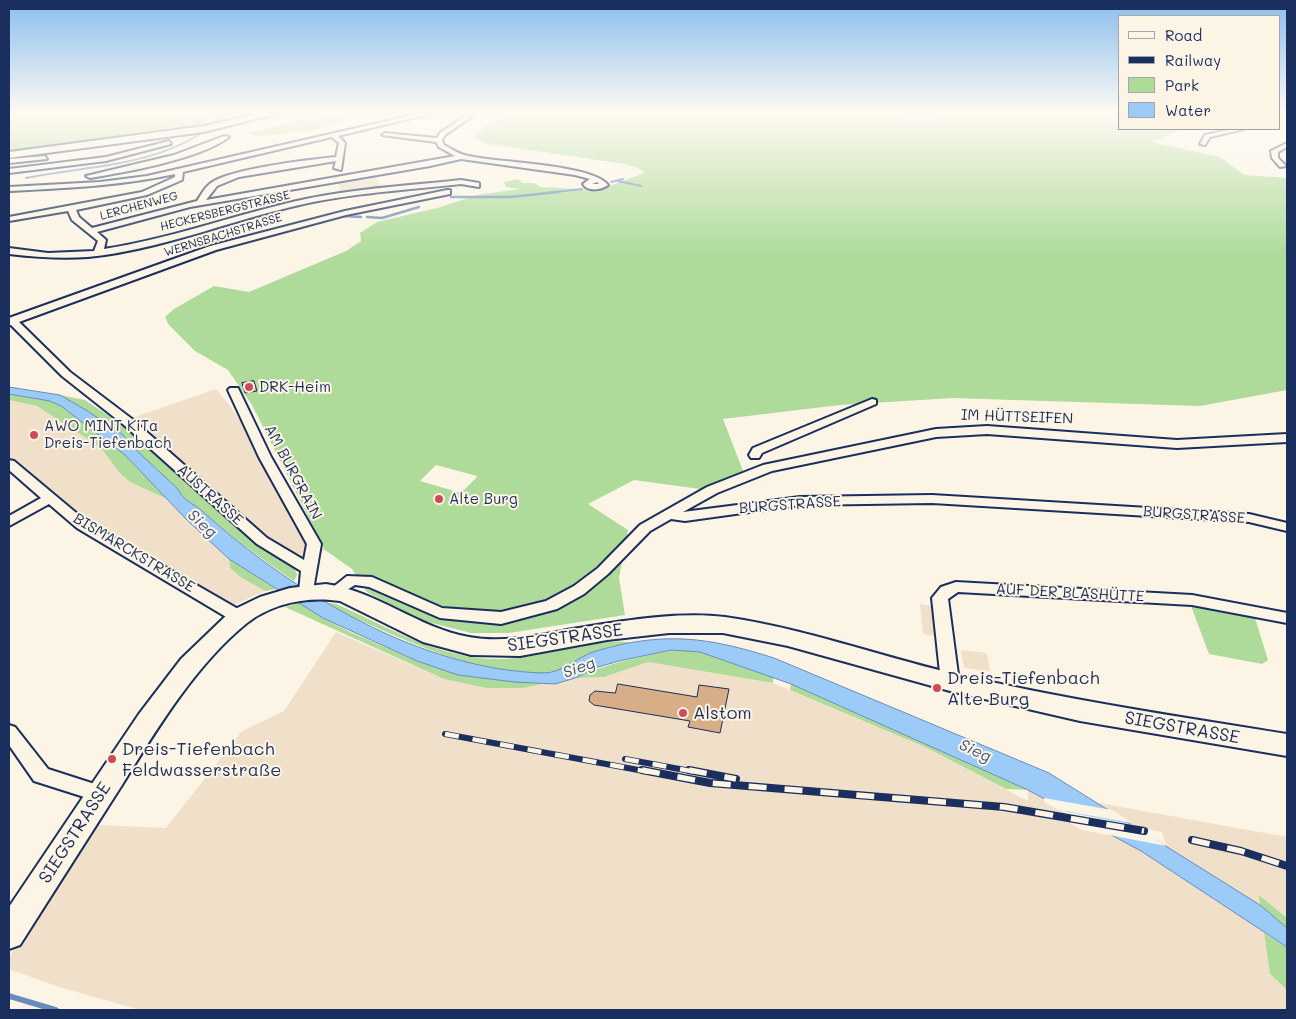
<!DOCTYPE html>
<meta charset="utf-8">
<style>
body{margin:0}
#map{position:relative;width:1296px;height:1019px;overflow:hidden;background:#fcf5e5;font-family:Mali,sans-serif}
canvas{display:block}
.frame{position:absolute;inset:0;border:10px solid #1b2f5e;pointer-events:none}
.legend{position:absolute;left:1118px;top:15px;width:162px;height:115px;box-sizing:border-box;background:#fcf5e5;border:1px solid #a2a6af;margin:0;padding:6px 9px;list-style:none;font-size:15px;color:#1b2f5e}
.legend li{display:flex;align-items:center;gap:10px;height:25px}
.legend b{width:25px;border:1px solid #a2a6af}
</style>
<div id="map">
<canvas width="1296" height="1019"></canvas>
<div class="frame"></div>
<ul class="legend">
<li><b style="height:6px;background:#fcf5e5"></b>Road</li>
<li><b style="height:6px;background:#1b2f5e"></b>Railway</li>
<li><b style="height:14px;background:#aedb9a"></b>Park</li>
<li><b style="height:14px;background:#9ccbf7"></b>Water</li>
</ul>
</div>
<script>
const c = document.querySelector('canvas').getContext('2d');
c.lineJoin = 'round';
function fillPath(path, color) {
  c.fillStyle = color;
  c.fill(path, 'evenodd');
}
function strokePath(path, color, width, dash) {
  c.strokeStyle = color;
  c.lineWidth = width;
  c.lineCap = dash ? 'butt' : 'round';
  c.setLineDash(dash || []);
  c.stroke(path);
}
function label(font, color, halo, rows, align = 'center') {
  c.font = font + ' Mali,sans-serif';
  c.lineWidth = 4;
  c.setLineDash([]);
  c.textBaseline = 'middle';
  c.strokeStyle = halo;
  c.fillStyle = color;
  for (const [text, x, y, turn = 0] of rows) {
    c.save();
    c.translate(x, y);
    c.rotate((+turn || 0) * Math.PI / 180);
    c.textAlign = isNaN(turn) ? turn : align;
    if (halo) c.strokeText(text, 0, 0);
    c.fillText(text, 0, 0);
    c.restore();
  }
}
fillPath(new Path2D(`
 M375 176 383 190 339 195V181Z
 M216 389 231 407 325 550 294 568 132 418Z
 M9 399 37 406 101 448 130 482 167 499 229 559 230 568 242 578 265 591 232 606 67 506 37 479 9 460Z
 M920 604 931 606 935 636 923 634Z
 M336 632 444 679 524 688 575 678 603 677 648 662 773 683 925 747 1028 801V790L1287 837V918L1259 896 1270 974 1287 990V1010H140L59 987 9 969V957L98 825 166 828 242 731 284 711ZM1048 811 1162 832 1166 846 1082 830Z
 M961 650 987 653 990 671 964 668Z`), '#f1e0c9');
fillPath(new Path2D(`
 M9 113H319L9 153V151L13 149 9 150Z
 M327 113H370L309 132C289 129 268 141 248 133Z
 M513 113H895L922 119 943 113H1120V129H1183L1151 142 1220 157 1244 175 1287 178V390L1200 406 953 398 840 405 723 419 743 471 700 489 634 480 588 504 628 530 619 578 625 615 509 633H471L420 620 367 592 352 569 325 550 252 405 228 370 195 351 169 325 165 317 174 309 214 286 249 292 346 251 361 241 360 233 377 222 437 208 477 195 520 189 506 187 504 182 518 179 523 183H534L541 187 599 190 644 173 640 169 625 164 489 144 473 137 486 126ZM436 465 477 476V477L461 493 420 481Z
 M9 394 50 401 61 406 125 455 167 499 130 482 120 473 101 448 37 406 9 400Z
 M60 395 85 400 118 422 257 544 294 568 297 575 294 581C262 559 231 537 202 511 193 503 182 500 178 489L134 448 122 434Z
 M229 559 276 589 265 591 242 578 230 568Z
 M324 602 336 604C389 627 440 660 500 659 544 658 587 638 631 642 619 645 606 647 594 652 577 657 564 672 546 673 489 676 433 652 382 630 362 621 342 614 324 602Z
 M300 603 323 618 350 632 417 661 458 675 543 684 524 688H487L444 679 285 607Z
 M1191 606 1254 615 1268 660 1262 664 1209 654Z
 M671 650 700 652 773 677V683L648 662 604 677 575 678C606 663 638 658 671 650Z
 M791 684 1028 790 1006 789 925 747 790 690Z
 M1259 895 1287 918V928L1260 905Z
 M1264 933 1287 947V990L1270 974Z`), '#aedb9a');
const water = new Path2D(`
 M9 387 60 395 86 410 122 434 134 448 178 489C182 500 193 503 202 511 292 592 420 670 544 673 563 673 578 656 596 651 664 631 708 637 774 658L1049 773 1260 905 1287 928V947L1141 851 1028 790 791 684 700 652 671 650 619 661 598 667 575 678 555 684 514 682 458 675 417 661 323 618 229 559 187 520 125 455 61 406 50 401 9 394Z`);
fillPath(water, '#9ccbf7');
strokePath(water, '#688dba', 1);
fillPath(new Path2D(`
 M1044 798 1112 810 1132 823 1059 810 1044 802Z
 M1062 811 1135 825 1166 846 1104 834Z`), '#fcf5e5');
strokePath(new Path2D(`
 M26 178C97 164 167 167 224 116L212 113
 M618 181 641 186
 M611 182 623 179
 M547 193 582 189`), '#688dba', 2);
strokePath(new Path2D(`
 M451 197H510L558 192
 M342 216 361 217
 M367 217 382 218 419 207`), '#688dba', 2.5);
strokePath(new Path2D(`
 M9 996 56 1010`), '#688dba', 5.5);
const building = new Path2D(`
 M254 381 257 391 245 393 242 383Z
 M618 684 697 697 699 685 729 689 720 733 688 727 690 721 594 705 589 701 590 695 595 691 615 693Z`);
fillPath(building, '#d8ae89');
strokePath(building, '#1b2f5e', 1);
const street = new Path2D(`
 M422 113H433L338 136 345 143 341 170 334 168 336 161 239 177 217 186 206 200 455 156 439 147 436 142 382 135 385 133 437 138 440 133 470 113H477L445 135 442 140 444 145C452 149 460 155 469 156 498 163 592 164 608 185 601 190 588 192 583 184L590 179 575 175 461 159 430 166 190 207 97 232 106 240 104 249C168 239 229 217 292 202 347 189 404 186 461 180L479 183V187L461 184C405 190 350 193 295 206 226 222 159 250 88 257 61 259 35 257 9 254V248L48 253 94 251 98 241 72 220 68 211 9 221V217L142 192 175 177V174C121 186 65 188 9 191V187L100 182 147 176ZM332 137 339 143 336 157C309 160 232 168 211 183 205 187 201 195 197 201L92 228 79 217 76 210 147 195 182 180 183 172ZM597 182 599 184H592Z
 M1233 129H1244L1210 137 1205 145 1200 144 1205 135Z
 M224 136 229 137C201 159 126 172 90 178L86 176 174 155Z
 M169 141 171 144 106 161 9 173V169L106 157Z
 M1287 143V147L1278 152V158L1286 166 1280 167 1272 158 1271 151Z
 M45 156 47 159 9 163V159Z
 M447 190H450V194L346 215 216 250 19 322 70 372 132 419 267 538 304 560 307 544 259 457 228 390 230 388H238L271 457 321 544 312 596H302L299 592 301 571 257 544 124 425 62 376 11 325H9V318L210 246 345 211Z
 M872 399 876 400V404L762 453 759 458H751L749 455 753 448Z
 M987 426 1177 440 1287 434V442L1177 448 987 434 936 437 772 471 717 493 683 512 800 497 932 495 1249 514 1287 523V531L1249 522 932 503 800 505 685 521 671 519 650 531 608 574 584 594 557 609 501 624 440 618 369 587 355 585 335 597 330 596 327 592 347 576 372 577 442 608 501 612 546 601 574 586 598 568 640 525 707 487 763 465 936 429Z
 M9 460 14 461 87 522 245 613 247 617 245 621H233L77 528 49 504 9 526V516L41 498 9 470Z
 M956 582 1192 595 1287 613V623L1192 605 958 592 948 599 959 682 956 687 950 688 944 687 941 682 932 598 941 587Z
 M9 725 15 727 48 769 107 788 110 794 107 800 100 802 34 781 9 745Z`);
const secondary = new Path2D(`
 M263 113H279L204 132 9 158V152L204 126Z
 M326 584C377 591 418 628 469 637 501 643 535 636 567 630 616 622 675 611 725 617 802 628 876 655 951 673 1062 699 1174 716 1287 734V756L1080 721 950 691 788 646 723 633H669L607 640 520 656 471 655 423 642 340 601C309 596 272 603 247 623 196 664 156 730 122 785 88 838 54 891 20 945L9 949V907L139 714 181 659 231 611 260 597 290 588Z`);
strokePath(street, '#1b2f5e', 4);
strokePath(secondary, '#1b2f5e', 4);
fillPath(street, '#fcf5e5');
fillPath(secondary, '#fcf5e5');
const railFar1 = new Path2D(`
 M445 734 649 772
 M625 759 696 772`);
const rail = new Path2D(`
 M642 770 710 783 1004 807 1144 831
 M689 770 736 779
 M1192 840 1241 851 1287 866`);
strokePath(railFar1, '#1b2f5e', 6);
strokePath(rail, '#1b2f5e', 8);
strokePath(railFar1, '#fcf5e5', 4.5, [14]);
strokePath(rail, '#fcf5e5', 5.5, [18]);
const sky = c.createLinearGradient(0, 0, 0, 256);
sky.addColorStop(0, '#89bdee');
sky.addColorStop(0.44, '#fefaf3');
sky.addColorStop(1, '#fefaf300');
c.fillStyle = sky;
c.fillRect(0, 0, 1296, 256);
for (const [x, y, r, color] of [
 [249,387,5,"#d1495b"],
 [34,435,5,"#d1495b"],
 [439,499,5,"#d1495b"],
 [937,688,5,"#d1495b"],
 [683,713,5,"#d1495b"],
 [112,759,5,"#d1495b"]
]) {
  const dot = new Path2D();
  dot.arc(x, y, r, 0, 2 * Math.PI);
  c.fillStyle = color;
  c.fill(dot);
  strokePath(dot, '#fcf5e5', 2);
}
label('12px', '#1b2f5e', '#fcf5e5', [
 ["LERCHENWEG",139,206,-15],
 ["HECKERSBERGSTRASSE",225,211,-14],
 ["WERNSBACHSTRASSE",223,235,-17]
]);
label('15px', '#1b2f5e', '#fcf5e5', [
 ["DRK-Heim",259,387],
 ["AWO MINT KiTa",44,426],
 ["Dreis-Tiefenbach",44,443],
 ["Alte Burg",449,499]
], 'left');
label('15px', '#1b2f5e', '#fcf5e5', [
 ["IM HÜTTSEIFEN",1017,417,2],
 ["AM BURGRAIN",293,472,62],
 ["AUSTRASSE",210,495,42],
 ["BURGSTRASSE",790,505,-4],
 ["BURGSTRASSE",1194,515,4],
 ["BISMARCKSTRASSE",134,553,31],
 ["AUF DER BLASHÜTTE",1070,593,3]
]);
label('italic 16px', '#3b5684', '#fcf5e5', [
 ["Sieg",202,524,42],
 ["Sieg",579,668,-20],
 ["Sieg",975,751,25]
]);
label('18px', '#1b2f5e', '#fcf5e5', [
 ["SIEGSTRASSE",565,638,-8],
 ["SIEGSTRASSE",1182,728,10],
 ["SIEGSTRASSE",75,833,-57]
]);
label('18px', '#1b2f5e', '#fcf5e5', [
 ["Dreis-Tiefenbach",947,678],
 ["Alte Burg",947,699],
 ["Alstom",693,713],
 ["Dreis-Tiefenbach",122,749],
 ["Feldwasserstraße",122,770]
], 'left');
</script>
